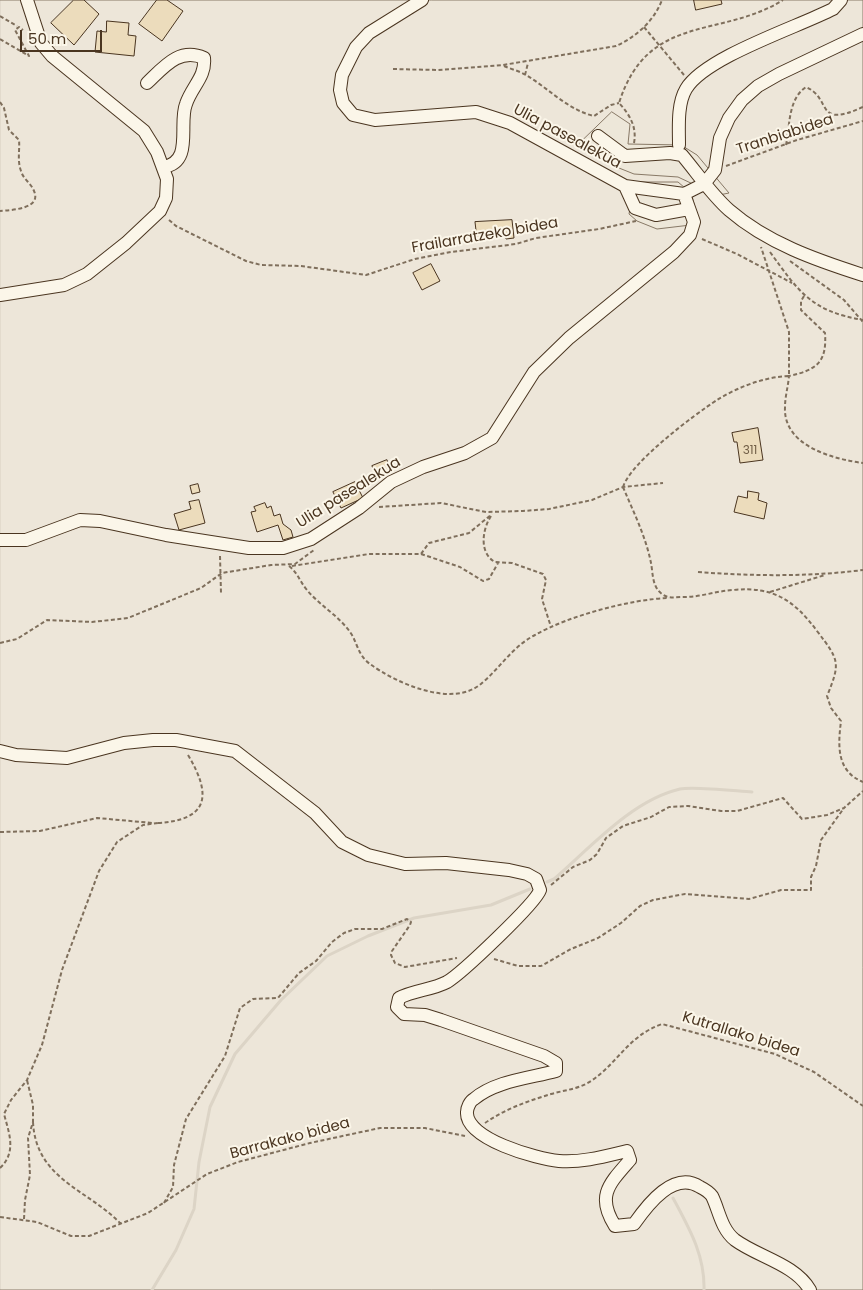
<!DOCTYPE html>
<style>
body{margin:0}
#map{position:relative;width:863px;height:1290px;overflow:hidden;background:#fbf6e9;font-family:Poppins,sans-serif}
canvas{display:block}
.scale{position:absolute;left:20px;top:30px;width:82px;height:22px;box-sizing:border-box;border:2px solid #4a3520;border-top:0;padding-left:6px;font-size:15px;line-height:18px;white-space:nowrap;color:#4a3520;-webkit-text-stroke:4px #fbf6e9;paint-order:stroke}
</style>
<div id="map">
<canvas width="863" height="1290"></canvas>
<div class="scale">50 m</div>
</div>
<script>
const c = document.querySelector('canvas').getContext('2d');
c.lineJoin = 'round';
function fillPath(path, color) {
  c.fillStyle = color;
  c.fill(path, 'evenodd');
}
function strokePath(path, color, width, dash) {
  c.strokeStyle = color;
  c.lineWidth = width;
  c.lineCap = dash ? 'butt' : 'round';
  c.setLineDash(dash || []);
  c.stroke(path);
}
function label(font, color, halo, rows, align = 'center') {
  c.font = font + ' Poppins,sans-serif';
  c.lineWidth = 4;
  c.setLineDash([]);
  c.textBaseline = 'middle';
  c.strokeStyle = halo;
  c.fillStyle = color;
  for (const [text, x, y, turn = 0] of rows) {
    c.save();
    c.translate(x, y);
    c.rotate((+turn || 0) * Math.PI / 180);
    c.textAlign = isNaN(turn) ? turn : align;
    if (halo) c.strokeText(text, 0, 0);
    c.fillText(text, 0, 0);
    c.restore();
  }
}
const green = new Path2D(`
 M0 0H863V1290H0Z`);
fillPath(green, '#ede6d9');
strokePath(green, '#887966', 1);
const parking = new Path2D(`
 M612 112 630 124 628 144 681 145 697 155 729 193 709 197 700 189 692 196 699 224 657 229 637 221 629 214 635 182H678L685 188 695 185 678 177 634 174 614 166 579 144Z`);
fillPath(parking, '#ede7d9');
strokePath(parking, '#887966', 1);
strokePath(new Path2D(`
 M547 882 554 879C590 848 632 800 680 789 693 786 736 791 752 792
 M673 1198C689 1228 705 1255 704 1290
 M152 1290 176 1250 194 1209 199 1162 210 1107 235 1054 281 1000 327 956 368 936 414 918 491 905 530 889`), '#dcd4c6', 3);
const building = new Path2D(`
 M74 0H84L99 14 74 45 51 23Z
 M157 0H167L183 11 162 41 139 24Z
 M694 0H721L722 4 696 10Z
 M107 21 129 23 128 35 136 36 134 56 95 52 97 31 106 32Z
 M512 220 514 238 506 239V235L477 239 475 222Z
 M431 264 440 281 422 290 413 273Z
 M758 428 763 460 740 463 737 442H734L732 433Z
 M387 460 391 472 376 477 372 466Z
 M355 482 363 498 341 508 333 492Z
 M198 484 200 492 192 494 190 486Z
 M748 491 759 493 758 500 767 503 764 519 734 512 738 496 747 498Z
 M199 500 205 523 179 530 174 514 191 509 189 502Z
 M265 503 267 508 271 506 274 516 280 514 283 524 291 530 293 537 283 540 278 525 257 532 251 512 256 511 254 507Z`);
fillPath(building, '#ecdcbc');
strokePath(building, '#4a3520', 1);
const minor = new Path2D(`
 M422 0 369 33 356 47 342 75 340 90 343 103 353 115 375 120 476 112 510 123 625 186 684 194 704 184 715 170 720 138 729 118 742 100 758 86 779 74 863 34
 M147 83C164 67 179 47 204 58 206 77 192 86 186 104 178 124 194 163 163 167
 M598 136 625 156 670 153 682 155C698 174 711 194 729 210 767 243 816 260 863 275
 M679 145C679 128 677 104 686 89 705 57 798 27 833 9L841 0
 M625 186 635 208 656 215 689 209
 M0 295 64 285 87 274 126 243 160 211 166 198 167 179 157 152 144 131 52 56 41 43 27 0
 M0 540H26L80 520 100 521 166 535 249 548H283L311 539 359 508 391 482 423 467 465 453 492 438 534 372 569 338 674 252 690 235 694 222 684 194
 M0 751 16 755 67 758 124 743 153 740H176L235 751 315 813 342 842 368 855 405 864 446 863 509 870 527 874 536 879 540 890C536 903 462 973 447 982 432 990 414 990 399 998L397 1007 404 1014 425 1015 441 1020 544 1056 556 1063V1071C530 1078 495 1081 474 1099 470 1101 467 1108 467 1112 465 1139 537 1159 559 1161 581 1163 606 1156 627 1151L630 1160C609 1184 596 1196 615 1226L634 1224C648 1204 674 1170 700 1187 704 1189 709 1192 712 1196 719 1210 721 1229 735 1240 758 1257 795 1264 810 1290`);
strokePath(minor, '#4a3520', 14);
strokePath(new Path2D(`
 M0 16 17 26
 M644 27 684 75
 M0 39 29 56 15 30 19 27 23 30
 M504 66C511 69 519 71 526 75 548 88 568 110 594 116L611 105 619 103
 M393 69 438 70 503 65 616 46C636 37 654 21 662 0
 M525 75 528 63
 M0 102 4 108 9 130 19 140C20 150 17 160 21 171 23 179 31 183 34 191 42 209 11 210 0 211
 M634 143C637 127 630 115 619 103 648 12 721 39 783 0
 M786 145C790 125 788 99 806 87 833 99 814 129 863 107
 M726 166 797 140 863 121
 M169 220 176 226 246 261 261 265 301 266 366 275 415 259 451 252 516 244 536 238 599 229 636 221
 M702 239 737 254 792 283
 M770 252C799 292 811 311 863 320
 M790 261 844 300 863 322
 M804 296 801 301V310L825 333C827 362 817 370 789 376 788 387 785 397 785 407 783 446 833 459 863 463
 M623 487C633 511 646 537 651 563 653 573 652 587 662 594 668 599 676 597 684 597 701 597 716 591 733 590 773 586 794 600 817 631 839 660 841 662 827 696L831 708 841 721C838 745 836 771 863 782
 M623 487C631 462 694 415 717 400 738 387 764 377 789 376V332L761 247
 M379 507 441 503 486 512 523 511 549 509 592 500 623 487 663 483
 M491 516C482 530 479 553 495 562L512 563 543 574 546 580 542 599 551 627
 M421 554 460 567 483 581 489 579 498 563
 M220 556 221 593
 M289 566C298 573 300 582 307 590 320 606 341 617 352 635 358 646 359 656 370 664 396 683 453 709 482 683 501 667 512 647 535 635 568 616 631 599 669 598
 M292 566 369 554H421L429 543 469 533 492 514
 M698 572C753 576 808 577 863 570
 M770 592 825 575
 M0 643 17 639 47 620 92 622 128 618 201 588 222 573 271 565 295 564 314 550
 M158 823C209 820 212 795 188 755
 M0 832 40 831 97 818 153 823
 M551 885 573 867 590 860 597 854 606 838 623 826 651 817 669 807 688 806 721 811H737L783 798 802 819 827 815 844 808 863 791
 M494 959 518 966H541L571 949 598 938 621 923 640 906 653 900 685 894 749 899 781 890H811V877L816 866 821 840 844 808
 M33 1122C36 1180 88 1189 122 1225
 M485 1123C505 1109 528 1101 551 1094 565 1090 579 1089 591 1081 618 1063 628 1036 662 1024L775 1054 814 1072 863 1106
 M0 1168C17 1152 9 1133 4 1114L11 1100 27 1080 42 1045 62 970 99 871 117 842 143 825 158 823
 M164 1203 173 1187 174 1165 186 1119 225 1056 240 1008 253 999 278 998 299 973 316 961 332 942 344 933 355 929H382L407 919 411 922 410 925 392 951 391 955 395 963 405 967 457 958
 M0 1217 37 1222 71 1236H89L148 1213 207 1174 238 1162 310 1143 380 1128H425L465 1136
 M24 1219 25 1200 30 1175 28 1138 33 1122V1105L27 1080`), '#7f6f5c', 2, [4, 2.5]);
strokePath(minor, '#fbf6e9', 12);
label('12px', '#725f47', null, [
 ["311",750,451]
]);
label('15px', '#4a3520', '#fbf6e9', [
 ["Tranbiabidea",785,135,-18],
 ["Ulia pasealekua",567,137,28],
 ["Frailarratzeko bidea",485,236,-10],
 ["Ulia pasealekua",349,493,-32],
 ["Kutrallako bidea",741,1035,17],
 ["Barrakako bidea",290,1139,-15]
]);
</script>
